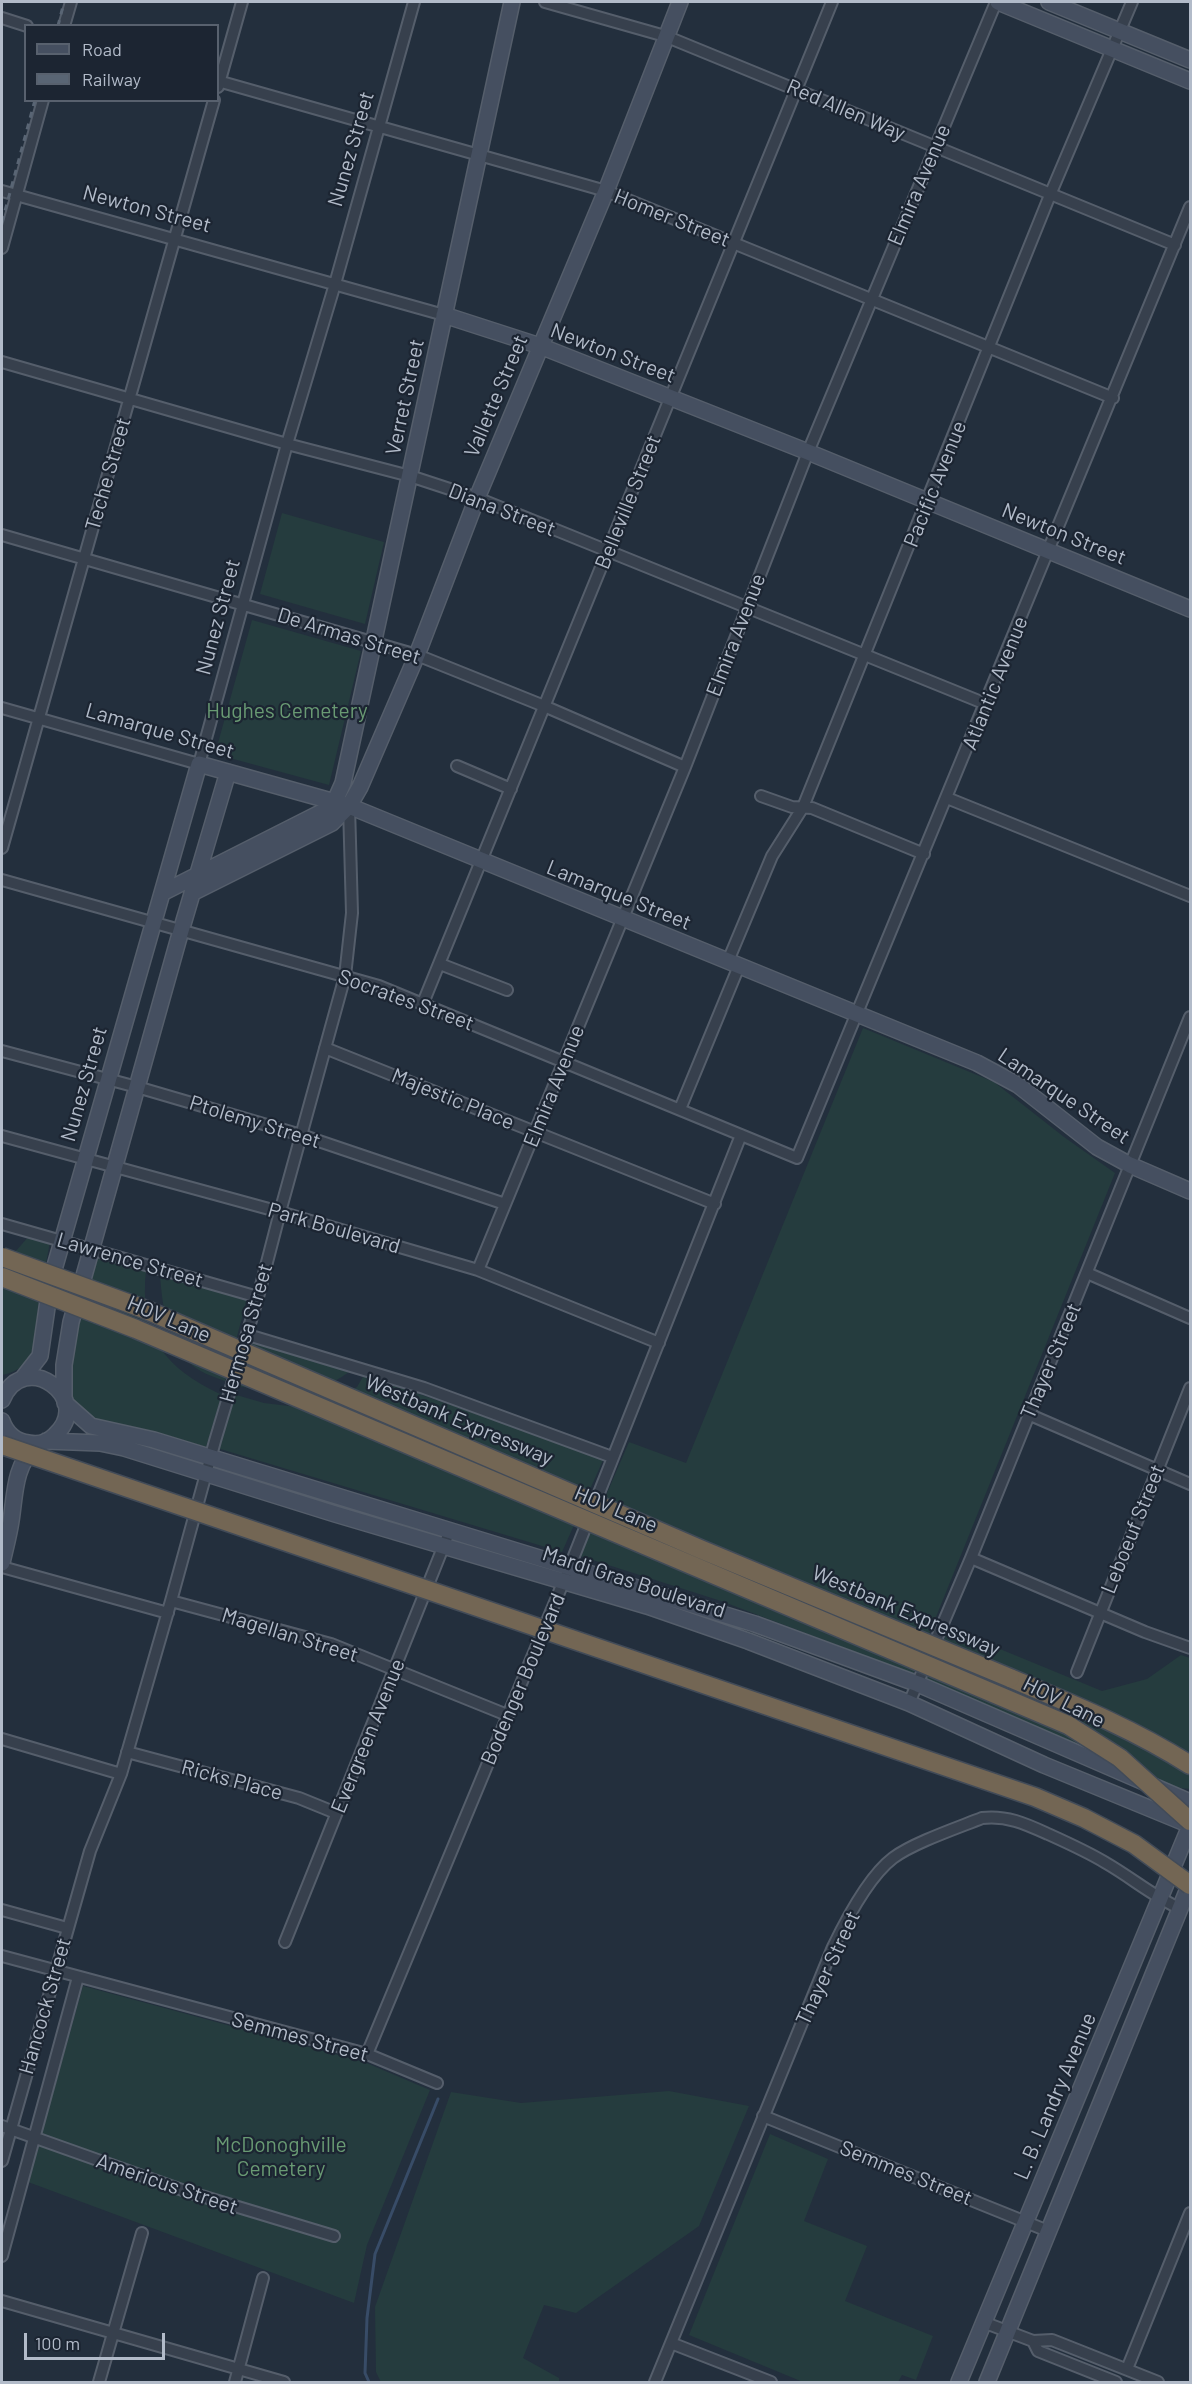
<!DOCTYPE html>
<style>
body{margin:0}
#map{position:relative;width:1192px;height:2384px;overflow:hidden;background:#232f3d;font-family:Barlow,sans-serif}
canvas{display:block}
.frame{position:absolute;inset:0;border:3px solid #b2bbc9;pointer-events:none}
.legend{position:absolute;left:24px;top:24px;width:195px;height:78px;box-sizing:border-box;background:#1c2532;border:2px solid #58616e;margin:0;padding:8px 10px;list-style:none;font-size:18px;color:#b2bbc9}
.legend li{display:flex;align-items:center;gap:12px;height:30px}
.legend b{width:30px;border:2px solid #58616e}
.scale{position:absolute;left:24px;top:2333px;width:141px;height:27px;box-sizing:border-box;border:3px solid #b2bbc9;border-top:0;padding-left:8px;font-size:18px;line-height:21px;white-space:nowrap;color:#b2bbc9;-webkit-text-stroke:4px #1c2532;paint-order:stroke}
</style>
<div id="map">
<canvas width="1192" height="2384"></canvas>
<div class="frame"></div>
<ul class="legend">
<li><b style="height:8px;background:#454f60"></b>Road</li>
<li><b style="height:8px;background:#596574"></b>Railway</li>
</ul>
<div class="scale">100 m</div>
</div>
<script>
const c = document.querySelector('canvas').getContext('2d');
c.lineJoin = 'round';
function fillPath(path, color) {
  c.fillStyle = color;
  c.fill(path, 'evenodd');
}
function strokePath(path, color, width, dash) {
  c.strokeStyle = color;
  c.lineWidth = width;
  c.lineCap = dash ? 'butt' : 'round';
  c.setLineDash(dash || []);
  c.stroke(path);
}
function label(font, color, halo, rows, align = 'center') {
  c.font = font + ' Barlow,sans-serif';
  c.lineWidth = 4.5;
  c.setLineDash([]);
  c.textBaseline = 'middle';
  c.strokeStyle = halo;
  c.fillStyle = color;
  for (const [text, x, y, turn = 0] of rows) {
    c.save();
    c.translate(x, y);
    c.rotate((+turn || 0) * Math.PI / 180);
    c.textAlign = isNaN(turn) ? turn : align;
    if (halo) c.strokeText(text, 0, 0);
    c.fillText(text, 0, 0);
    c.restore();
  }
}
fillPath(new Path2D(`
 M282 513 384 542 365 624 260 594Z
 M252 620 361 651 329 785 215 754Z
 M863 1028 994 1082 1064 1137 1115 1173 913 1674 721 1601 580 1556 629 1442 686 1463Z
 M29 1236 50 1242C46 1264 41 1286 38 1308 34 1337 39 1368 2 1375V1260L15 1252Z
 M95 1255 146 1270C139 1335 164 1368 222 1395L206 1447C182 1440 159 1432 135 1427 116 1422 99 1425 82 1414 51 1396 87 1284 95 1255Z
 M160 1274 247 1299 225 1381C217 1378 207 1375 199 1370 168 1351 162 1307 160 1274Z
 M251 1336 349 1372C316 1397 276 1393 237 1386Z
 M364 1375 604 1458 562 1552 217 1448 233 1394 264 1403 305 1408 335 1400 357 1387Z
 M949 1628 1102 1691 1147 1679 1181 1655 1190 1658V1789L1171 1787 925 1679Z
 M83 1986 364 2062 430 2090 367 2245 354 2303 28 2182Z
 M669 2091 749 2106 699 2226 576 2313 544 2305 523 2358 559 2378V2382H381L376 2372 375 2307 451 2092 521 2103Z
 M770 2134 828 2159 804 2221 867 2246 845 2301 933 2336 916 2380 902 2375 898 2382H803L689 2335Z`), '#253c3e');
strokePath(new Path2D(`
 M369 2382 365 2373 367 2318 375 2254 438 2099`), '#384c67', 3);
const street = new Path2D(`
 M545 2 665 36 1175 245
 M2 18 27 26
 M64 26 71 2
 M218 81 606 191 1113 398
 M218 87 242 2
 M2 191 444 315
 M2 248 43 100
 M2 362 287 444 410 476 477 498 986 704
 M2 535 417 655 544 706 685 767
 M2 708 199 764 287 444 335 284 414 2
 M457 766 511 789
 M761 796 792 807 812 808 924 854
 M947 798 1190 896
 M2 848 214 100
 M2 880 379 986 797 1158 1190 207
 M728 961 772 856 803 807 1050 195 1132 2
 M440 964 507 990
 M423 1003 832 2
 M325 1048 715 1204
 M2 1051 137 1087 301 1135 505 1204
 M680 1109 739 966
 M2 1136 280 1212 478 1270 659 1343
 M2 1224 258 1297
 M478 1270 685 767 808 452 996 2
 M1087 1273 1190 1318
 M248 1335 424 1388 612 1457
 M1028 1414 1190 1484
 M971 1558 1145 1632 1190 1648
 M2 1567 168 1613
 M171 1601 331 1644 507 1715
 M1077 1672 1190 1388
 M909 1703 971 1558 1190 1017
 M2 1739 121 1774
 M127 1752 299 1798 336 1813
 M2 1910 67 1928
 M285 1942 450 1530
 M2 1956 367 2054 437 2083
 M367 2054 570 1566 741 1135
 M763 2116 1048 2231
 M2 2126 185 2191 334 2236
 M2 2161 90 1851 121 1774 171 1601 215 1441 258 1297 280 1212 345 976 352 913 349 806
 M2 2256 78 1977
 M2 2301 284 2382
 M983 2322 1033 2341 1052 2340 1158 2382
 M1033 2341 1038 2351 1116 2382
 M671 2343 771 2382
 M1127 2369 1190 2213
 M99 2382 142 2233
 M235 2382 263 2278
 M655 2382 833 1947C846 1920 868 1877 893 1858 913 1843 957 1828 982 1818 1007 1815 1026 1824 1048 1834 1068 1843 1088 1852 1106 1863 1132 1878 1154 1897 1181 1909`);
const secondary = new Path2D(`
 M998 2 1190 81
 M1049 2 1190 60
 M444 315 540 346 808 452 1190 609
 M162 893 324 811 335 801 343 783 512 2
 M192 893 332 823 349 806 360 787 417 655 477 498 606 191 680 2
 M22 1379 40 1356 51 1280 199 764 349 806 977 1063 1018 1085 1097 1147 1130 1165 1190 1191
 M64 1397V1365L71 1322 178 941 228 772
 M2 1400C24 1347 95 1399 55 1435 48 1442 38 1445 29 1443 16 1442 6 1433 2 1421
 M65 1403 91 1426 154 1440 755 1624 918 1684 1190 1802
 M46 1441 100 1443 124 1448 335 1514 647 1606 748 1641 909 1703 1044 1765 1190 1825
 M2 1563C5 1549 9 1535 11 1521 15 1496 14 1464 36 1447
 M959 2382 1190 1826
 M987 2382 1190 1884`);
const highway = new Path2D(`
 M1010 1678C1072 1704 1134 1729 1190 1765`);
strokePath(street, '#555e6b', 14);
strokePath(secondary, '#555e6b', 18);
strokePath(highway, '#424b58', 21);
strokePath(street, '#37404d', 10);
strokePath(secondary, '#454f60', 15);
strokePath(highway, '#736654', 18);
strokePath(new Path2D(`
 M58 26 64 2
 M2 222 35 100`), '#596574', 3, [6, 6]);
const highwayBridge = new Path2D(`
 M2 1257 144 1309 700 1549 1010 1678
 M2 1277 136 1329 1068 1725 1120 1758 1190 1821
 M2 1445 1035 1797 1084 1818 1134 1844 1190 1885`);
strokePath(highwayBridge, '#424b58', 21, []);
strokePath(highwayBridge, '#736654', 18);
label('21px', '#b2bbc9', '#1c2532', [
 ["Red Allen Way",846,110,23],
 ["Nunez Street",351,149,-74],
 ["Elmira Avenue",919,185,-67],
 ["Newton Street",147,209,15],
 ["Homer Street",672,218,22],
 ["Newton Street",613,353,21],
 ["Vallette Street",496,396,-67],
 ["Verret Street",405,397,-78],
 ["Teche Street",108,474,-74],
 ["Pacific Avenue",935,484,-68],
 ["Belleville Street",628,502,-68],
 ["Diana Street",502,510,21],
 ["Newton Street",1064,534,22],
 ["Nunez Street",218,617,-75],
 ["Elmira Avenue",736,635,-69],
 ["De Armas Street",349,636,17],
 ["Atlantic Avenue",995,683,-68],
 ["Lamarque Street",160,731,16],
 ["Lamarque Street",619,895,22],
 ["Socrates Street",406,1000,20],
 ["Nunez Street",84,1084,-74],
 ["Elmira Avenue",554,1086,-68],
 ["Lamarque Street",1064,1096,34],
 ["Majestic Place",453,1099,22],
 ["Ptolemy Street",255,1122,17],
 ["Park Boulevard",334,1228,16],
 ["Lawrence Street",130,1260,16],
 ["HOV Lane",169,1319,23],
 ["Hermosa Street",246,1333,-74],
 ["Thayer Street",1051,1361,-67],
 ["Westbank Expressway",459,1420,23],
 ["HOV Lane",616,1509,23],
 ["Leboeuf Street",1133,1529,-68],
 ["Mardi Gras Boulevard",634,1582,18],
 ["Westbank Expressway",906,1611,23],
 ["Magellan Street",290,1635,17],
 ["Bodenger Boulevard",523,1679,-67],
 ["HOV Lane",1064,1702,27],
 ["Evergreen Avenue",368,1736,-68],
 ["Ricks Place",232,1780,15],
 ["Thayer Street",828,1968,-65],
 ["Hancock Street",45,2006,-74],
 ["Semmes Street",300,2037,15],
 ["L. B. Landry Avenue",1055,2096,-67],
 ["Semmes Street",906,2173,22],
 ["Americus Street",167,2184,19]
]);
label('21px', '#699a73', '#1c2532', [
 ["Hughes Cemetery",287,711],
 ["McDonoghville",281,2145],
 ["Cemetery",281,2169]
]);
</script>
